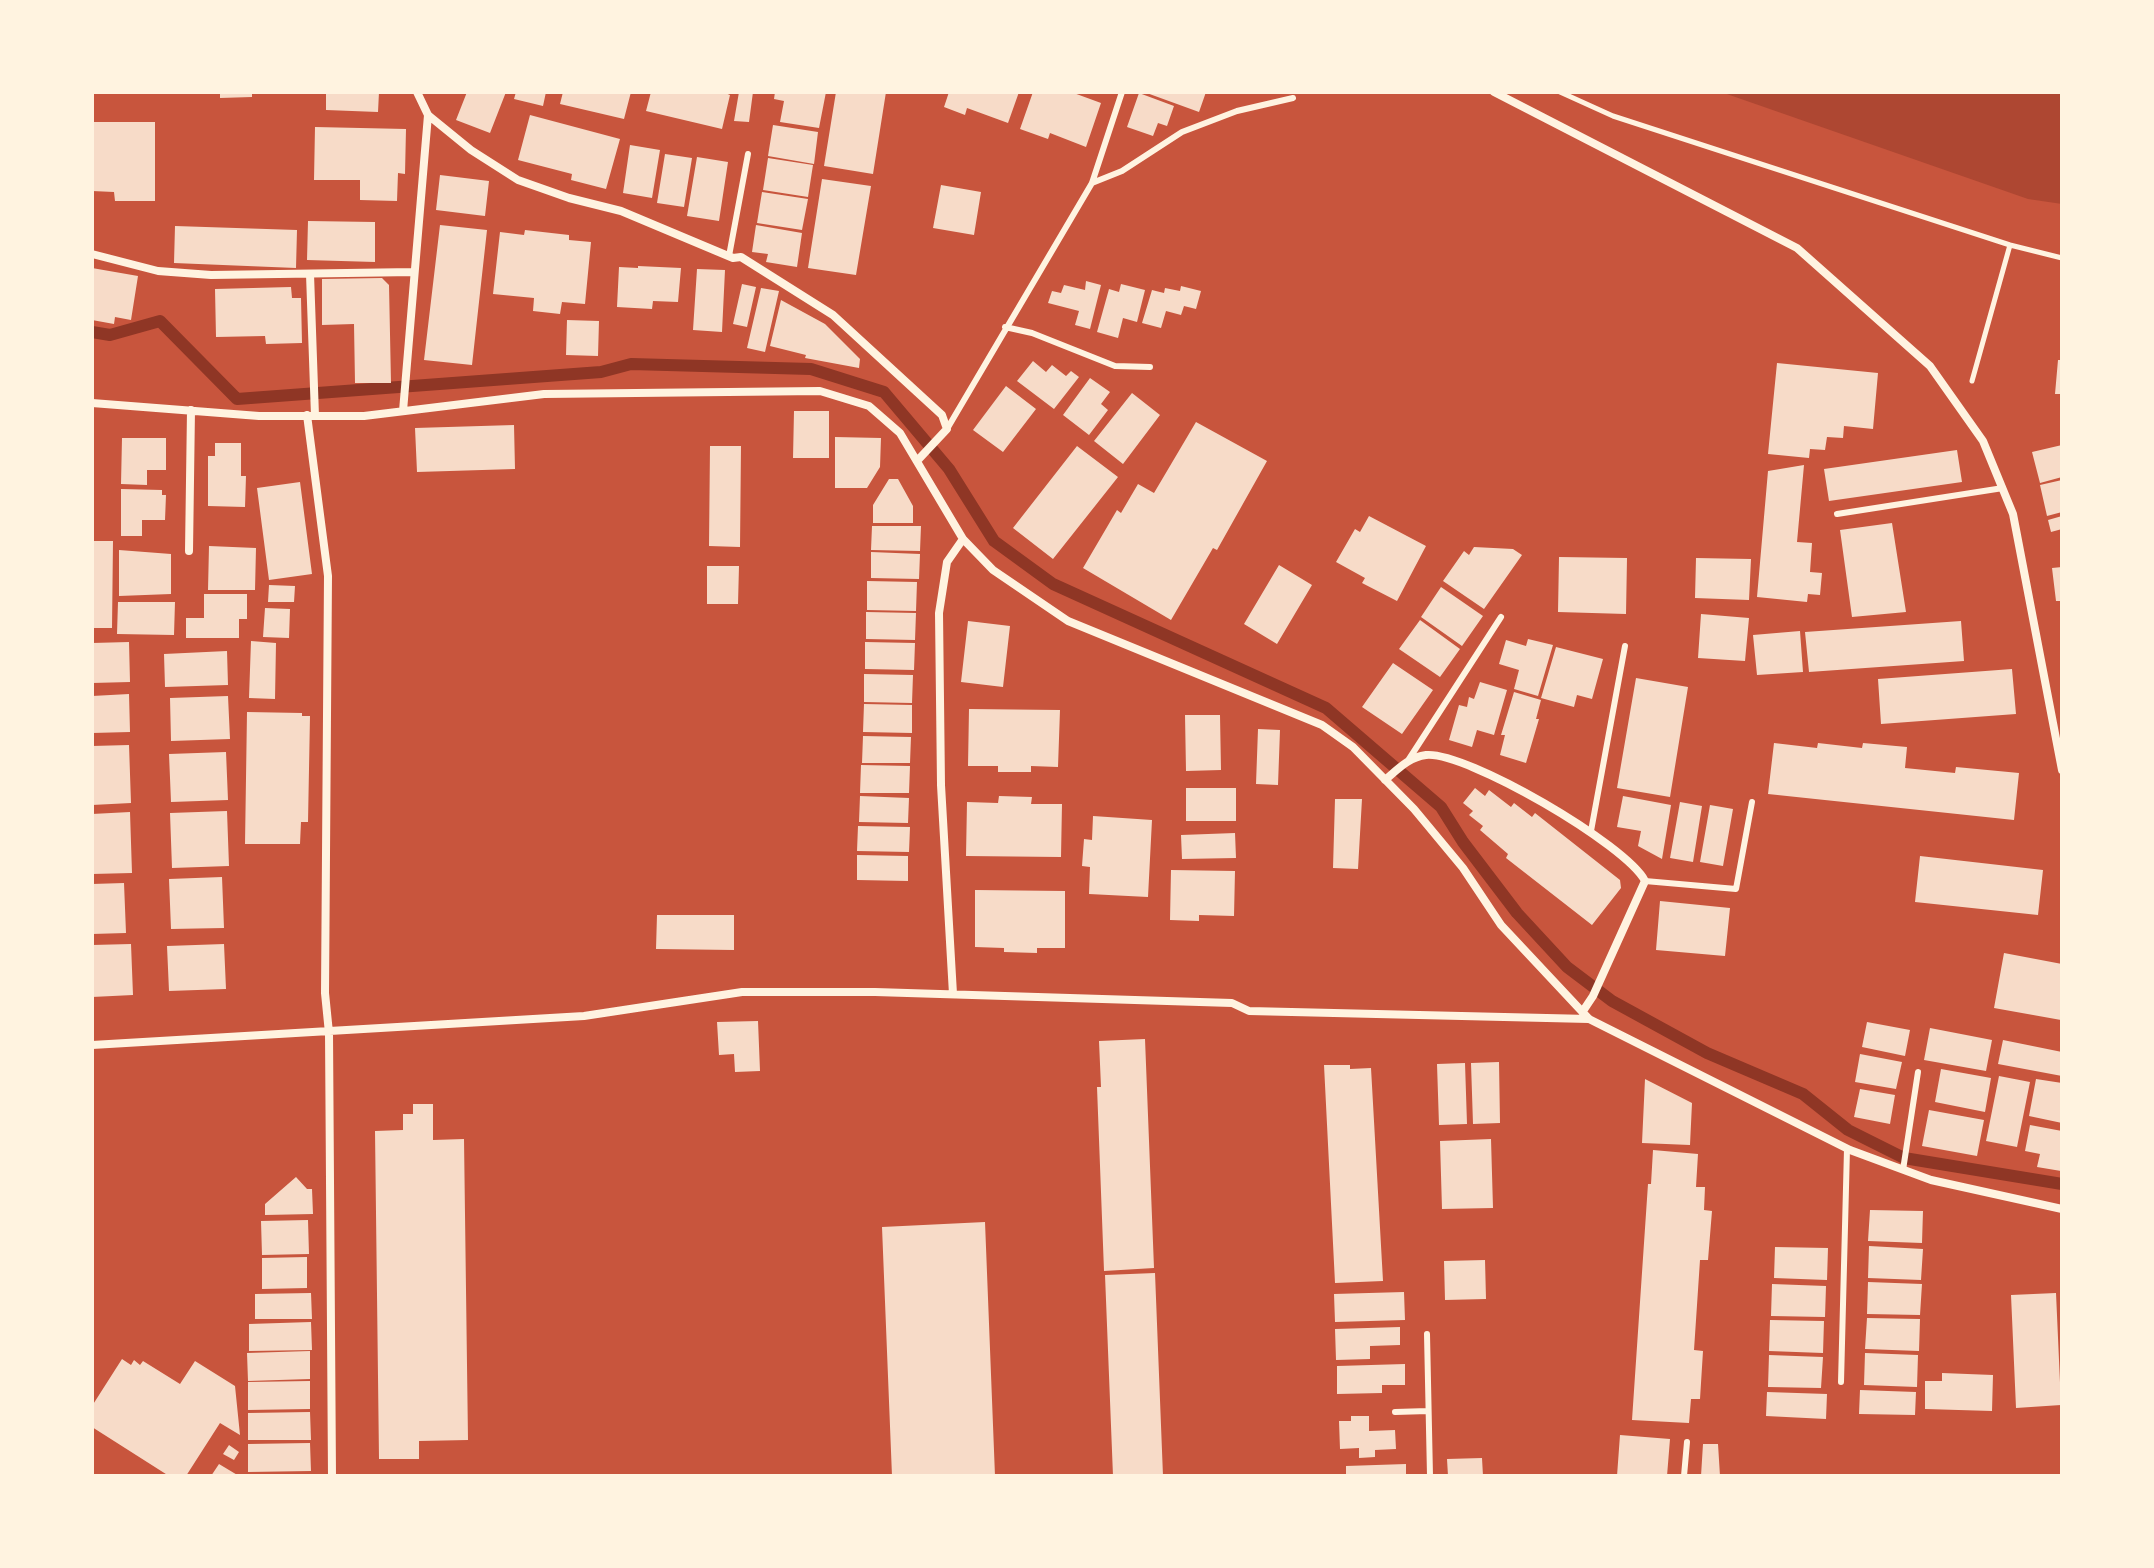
<!DOCTYPE html>
<style>
body{margin:0}
#map{position:relative;width:2154px;height:1568px;overflow:hidden;background:#c8553d;font-family:"Archivo Narrow",sans-serif}
canvas{display:block}
.frame{position:absolute;inset:0;border:94px solid #fff3e0;pointer-events:none}
</style>
<div id="map">
<canvas width="2154" height="1568"></canvas>
<div class="frame"></div>
</div>
<script>
const c = document.querySelector('canvas').getContext('2d');
c.lineJoin = 'round';
function fillPath(path, color) {
  c.fillStyle = color;
  c.fill(path, 'evenodd');
}
function strokePath(path, color, width, dash) {
  c.strokeStyle = color;
  c.lineWidth = width;
  c.lineCap = dash ? 'butt' : 'round';
  c.setLineDash(dash || []);
  c.stroke(path);
}
fillPath(new Path2D(`
 M1721 92H2062V204L2028 199Z`), '#ae4732');
strokePath(new Path2D(`
 M92 332 110 335 160 321 237 399 601 372 631 364 811 369 884 392 949 469 994 541 1053 584 1326 708 1441 807 1463 842 1517 913 1567 967 1612 1001 1707 1053 1803 1094 1848 1130 1904 1158 2062 1184`), '#8f3625', 12);
fillPath(new Path2D(`
 M220 92H252V97L220 98Z
 M326 92H379L378 112 326 110Z
 M467 92H506L490 133 456 120Z
 M516 92H546L543 106 514 99Z
 M563 92H631L624 119 560 104Z
 M651 92H723L730 95 722 129 646 111Z
 M739 92H753L749 122 734 121Z
 M775 92H826L819 128 780 122 784 101 774 99Z
 M836 92H886L873 174 824 166Z
 M949 92H1019L1008 123 967 108 965 115 944 107Z
 M1033 92H1071L1101 103 1086 147 1050 133 1048 139 1020 129Z
 M1144 92H1206L1199 112Z
 M1139 93 1174 106 1167 126 1158 123 1153 136 1127 127Z
 M530 115 620 139 606 189 571 180 572 174 518 160Z
 M92 122H155V201H115L114 192 92 191Z
 M773 125 818 132 814 164 768 156Z
 M315 127 406 129 405 174 398 173 397 201 360 200V180H314Z
 M630 145 660 150 652 198 623 193Z
 M665 154 692 158 684 207 657 203Z
 M697 157 728 162 719 221 687 216Z
 M768 158 813 165 808 197 763 190Z
 M440 175 489 181 485 216 436 210Z
 M822 179 871 186 856 275 808 268Z
 M941 185 981 192 974 235 933 228Z
 M762 192 808 199 802 230 757 223Z
 M308 221 375 222V262L307 260Z
 M440 225 487 230 472 365 424 360Z
 M756 225 802 233 797 267 766 262 768 254 752 252Z
 M175 226 297 230 296 268 174 263Z
 M525 230 569 235V240L591 242 585 304 562 302 560 314 533 311 534 298 493 294 500 232 524 235Z
 M638 266 681 268 678 302 653 301 652 309 617 307 619 267 638 268Z
 M92 268 138 276 131 320 115 317 114 324 92 320Z
 M697 269 725 270 722 332 693 330Z
 M382 278 389 285 391 383H355L354 324 322 325V279Z
 M1086 281 1101 285 1090 329 1075 325 1079 311 1048 303 1052 291 1061 293 1064 285 1085 290Z
 M742 284 756 287 747 327 733 324Z
 M1121 284 1145 290 1137 322 1123 318 1118 338 1097 332 1109 289 1119 292Z
 M1181 286 1201 291 1196 309 1184 306 1181 315 1166 311 1161 328 1142 323 1152 290 1164 293 1165 288 1180 291Z
 M291 287 292 298H301L302 343 266 344 265 336 216 337 215 289Z
 M761 288 779 291 765 352 747 348Z
 M781 300 825 324 860 359 859 368 805 358 806 355 770 346Z
 M567 320 599 321 598 356 566 355Z
 M2058 360H2062V394H2055Z
 M1033 361 1046 372 1052 365 1066 376 1071 371 1079 377 1054 409 1017 381Z
 M1777 363 1878 373 1873 429 1844 426 1843 438 1827 437 1825 450 1810 449 1809 458 1768 454Z
 M1090 378 1110 392 1101 404 1108 410 1089 435 1063 415Z
 M1006 386 1036 409 1003 452 973 430Z
 M1132 393 1160 415 1123 464 1094 441Z
 M794 411H829V458H793Z
 M1196 422 1267 461 1217 550 1213 548 1171 620 1083 568 1117 510 1121 513 1138 484 1154 493Z
 M514 425 515 469 417 472 415 428Z
 M835 437 881 438 880 467 867 488H835Z
 M122 438H166V470H147V485L121 484Z
 M215 443H241V476H246L245 507 208 506V456H215Z
 M2062 445V477L2040 483 2032 452Z
 M710 446H741L740 547 709 546Z
 M1077 446 1118 477 1053 559 1013 528Z
 M1957 450 1962 482 1829 501 1824 469Z
 M1804 465 1797 542 1812 543 1810 572 1822 573 1820 595 1808 594 1807 602 1757 597 1768 471Z
 M889 479H898L913 506V523H873V505Z
 M2062 480V512L2047 516 2040 485Z
 M300 482 312 574 269 580 257 488Z
 M121 489 162 490V495H166L165 520H142V536H121Z
 M1369 516 1426 546 1397 601 1362 583 1365 578 1336 562 1355 529 1360 532Z
 M2062 516V529L2051 532 2048 520Z
 M1892 523 1906 612 1852 617 1840 530Z
 M872 526H921L920 551 871 550Z
 M92 541H113L112 628H92Z
 M209 546 256 548 255 590H208Z
 M1474 547 1513 549 1522 555 1484 609 1443 581 1464 551 1469 555Z
 M119 550 171 554V594L119 596Z
 M871 552 920 554 919 579 871 578Z
 M1559 557 1627 558 1626 614 1558 612Z
 M1696 558 1751 559 1749 600 1695 598Z
 M1279 565 1312 585 1277 644 1244 624Z
 M707 566H739L738 604H707Z
 M2062 567V601H2056L2052 568Z
 M867 581 917 582 916 611 867 610Z
 M269 585 295 586 294 602H268Z
 M1441 587 1483 616 1462 646 1421 617Z
 M204 594H247V619H239V638H186V618H204Z
 M118 602H175L174 635 117 634Z
 M265 608 290 609 289 638 263 637Z
 M866 612 916 613 915 640 866 639Z
 M1701 614 1749 618 1745 661 1698 658Z
 M1420 620 1460 649 1440 677 1399 649Z
 M968 621 1010 626 1003 687 961 682Z
 M1961 621 1964 661 1809 672 1805 632Z
 M1800 631 1803 672 1757 675 1753 635Z
 M1528 639 1553 645 1538 696 1514 689 1519 670 1499 664 1506 640 1526 646Z
 M251 641 276 643 275 699 249 698Z
 M129 642 130 682 92 683V643Z
 M865 642 915 643 914 670 865 669Z
 M1556 647 1603 659 1592 699 1577 695 1574 707 1541 698Z
 M227 651 228 685 165 687 164 654Z
 M1393 663 1433 690 1402 734 1362 707Z
 M2012 669 2016 714 1881 724 1878 679Z
 M864 674 913 675 912 703 864 702Z
 M1636 678 1688 687 1670 797 1617 788Z
 M1480 682 1507 690 1494 735 1477 730 1472 747 1449 740 1459 705 1467 707 1469 697 1474 699Z
 M1514 692 1541 700 1536 719H1539L1526 763 1500 755 1505 735H1501Z
 M129 694 130 732 92 733V696Z
 M228 696 230 739 171 741 170 698Z
 M864 704 912 705V733L863 732Z
 M969 709 1060 710 1058 767 1031 766V772H998V766H968Z
 M247 712 302 713V716H310L308 822H301L300 844H245Z
 M1185 715H1220L1221 770 1186 771Z
 M1258 729 1280 730 1278 785 1256 784Z
 M863 736 911 737 910 763H862Z
 M1774 743 1817 748 1818 743 1862 748 1863 743 1907 747 1905 768 1955 773 1956 767 2019 773 2014 820 1768 794Z
 M129 745 131 803 92 805V746Z
 M226 752 228 800 171 802 169 754Z
 M861 765 910 766 909 793H860Z
 M1186 788H1236V821H1186Z
 M1475 788 1485 796 1489 790 1511 807 1514 803 1532 817 1535 813 1620 880 1621 888 1592 925 1506 858 1508 854 1480 830 1483 826 1469 815 1473 811 1463 803Z
 M860 796 909 798 908 823 859 822Z
 M999 796 1032 797 1031 804H1062L1061 857 966 856 967 802 998 803Z
 M1623 796 1671 805 1662 859 1638 846 1641 831 1617 827Z
 M1335 799H1362L1358 869 1333 868Z
 M1680 802 1702 806 1693 862 1670 858Z
 M1710 805 1733 809 1723 866 1700 862Z
 M227 811 229 866 172 868 170 813Z
 M130 812 132 873 92 874V814Z
 M1093 816 1152 820 1148 897 1089 894 1090 867 1082 866 1084 839 1092 840Z
 M858 826 910 827 909 852 857 851Z
 M1235 833 1236 858 1182 859 1181 835Z
 M857 855 908 856V881L857 880Z
 M1920 856 2043 870 2038 915 1915 902Z
 M1171 870 1235 871 1234 916 1199 915V921L1170 920Z
 M222 877 224 928 171 929 169 879Z
 M124 883 126 933 92 934V884Z
 M975 890 1065 891V948H1037V953L1004 952V948L975 947Z
 M1660 901 1730 908 1725 956 1656 950Z
 M657 915H734V950L656 949Z
 M131 944 133 995 92 997V945Z
 M224 944 226 989 169 991 167 946Z
 M2004 953 2062 964 2061 1020 1994 1008Z
 M758 1021 760 1071 735 1072 734 1054 719 1055 717 1022Z
 M1867 1022 1910 1030 1905 1056 1862 1047Z
 M1930 1028 1992 1040 1986 1071 1924 1060Z
 M1145 1039 1154 1268 1104 1271 1097 1087H1101L1099 1041Z
 M2003 1040 2062 1052V1076L1998 1064Z
 M1860 1054 1902 1062 1896 1089 1855 1082Z
 M1499 1062 1500 1123 1473 1124 1471 1063Z
 M1465 1063 1467 1124 1439 1125 1437 1064Z
 M1324 1065H1350V1069L1371 1068 1383 1281 1335 1283Z
 M1941 1069 1991 1078 1985 1112 1935 1102Z
 M1999 1076 2030 1082 2017 1147 1986 1141Z
 M1645 1079 1692 1103 1690 1145 1642 1143Z
 M2036 1079 2062 1083V1123L2029 1116Z
 M1860 1089 1895 1095 1890 1124 1854 1117Z
 M413 1104H433V1140L464 1139 468 1440 419 1441V1459H379L375 1131 403 1130V1114H413Z
 M1929 1110 1984 1120 1977 1156 1922 1146Z
 M2030 1125 2062 1131 2061 1171 2037 1167 2040 1154 2025 1151Z
 M1491 1139 1493 1208 1442 1209 1440 1141Z
 M1653 1150 1698 1154 1696 1187H1705L1704 1210 1712 1211 1708 1260H1700L1694 1350 1703 1351 1700 1399H1691L1689 1423 1632 1420 1648 1184H1651Z
 M296 1177 307 1189H312L313 1214 265 1215V1204Z
 M1870 1210 1923 1211 1922 1243 1868 1241Z
 M308 1220 309 1254 262 1255 261 1221Z
 M985 1222 995 1476H892L882 1227Z
 M1869 1246 1923 1249 1921 1280 1868 1278Z
 M1775 1247 1828 1248 1827 1280 1774 1278Z
 M307 1257V1288L262 1289V1258Z
 M1485 1260 1486 1299 1445 1300 1444 1261Z
 M1155 1273 1163 1476H1113L1105 1275Z
 M1868 1282 1922 1284 1920 1315 1867 1314Z
 M1772 1284 1826 1286 1825 1317 1771 1316Z
 M1404 1292 1405 1320 1335 1322 1334 1294Z
 M311 1293 312 1319H255V1294Z
 M2056 1293 2061 1405 2016 1408 2011 1295Z
 M1867 1318 1920 1319 1919 1351 1865 1349Z
 M1770 1320 1824 1321 1823 1353 1769 1351Z
 M311 1322 312 1350 249 1351V1324Z
 M1400 1327V1345L1370 1346V1359L1336 1360 1335 1329Z
 M310 1351V1379L248 1381 247 1353Z
 M1865 1353 1918 1355 1917 1387 1864 1385Z
 M1769 1355 1823 1357 1821 1388 1768 1387Z
 M122 1359 131 1365 134 1360 140 1365 143 1361 180 1384 195 1361 235 1386 240 1435 220 1423 186 1476H169L92 1427V1406Z
 M1405 1364V1385H1382V1393L1337 1394V1366Z
 M1942 1373 1993 1375 1992 1411 1925 1409V1381H1942Z
 M310 1381V1409L248 1410V1382Z
 M1860 1390 1916 1392 1915 1415 1859 1414Z
 M1767 1392 1827 1394 1826 1419 1766 1416Z
 M310 1412 311 1440H248V1413Z
 M1351 1416H1369V1431L1395 1430 1396 1449 1375 1450V1457L1359 1458V1448L1340 1449 1339 1421H1351Z
 M1620 1435 1670 1439 1667 1476H1617Z
 M310 1443 311 1471 248 1472V1444Z
 M1703 1444H1718L1720 1476H1701Z
 M229 1445 239 1452 234 1460 223 1454Z
 M1482 1458 1483 1476H1448L1447 1459Z
 M219 1464 239 1476H211Z
 M1406 1464V1476H1346V1466Z`), '#f7dbc8');
strokePath(new Path2D(`
 M1560 92 1613 116 2010 245 2062 258
 M1972 381 2010 245`), '#fff3e0', 5);
strokePath(new Path2D(`
 M1092 183 1122 171 1182 132 1237 111 1293 98
 M729 256 748 154
 M1005 327 1032 333 1115 366 1150 367
 M947 429 1092 183 1122 92
 M1837 514 2003 488
 M1409 759 1501 617
 M1591 831 1625 646
 M1645 881 1736 889 1752 802
 M1903 1170 1918 1072
 M1427 1334 1430 1476
 M1841 1382 1847 1149
 M1395 1412 1428 1411
 M1684 1476 1687 1442`), '#fff3e0', 6);
strokePath(new Path2D(`
 M417 92 428 115 471 150 518 180 569 198 621 211 733 258 741 257 833 315 942 415 947 429 917 461
 M1494 92 1797 248 1930 366 1983 441 2013 514 2062 770
 M92 254 158 271 211 275 414 272
 M310 274 315 416
 M92 403 259 416H364L544 394 820 391 869 406 900 433 963 539 993 570 1068 621 1322 725 1353 747 1414 809 1463 868 1501 925 1589 1019 1850 1150 1931 1180 2062 1209
 M403 411 428 115
 M307 415 328 576 325 993 329 1033 332 1476
 M189 551 191 410
 M1385 780C1398 769 1409 757 1426 755 1466 751 1627 845 1645 881L1593 996 1583 1011
 M953 994 941 785 939 613 947 562 963 539
 M92 1045 584 1016 742 992H875L1232 1003 1249 1011 1589 1019`), '#fff3e0', 8);
</script>
